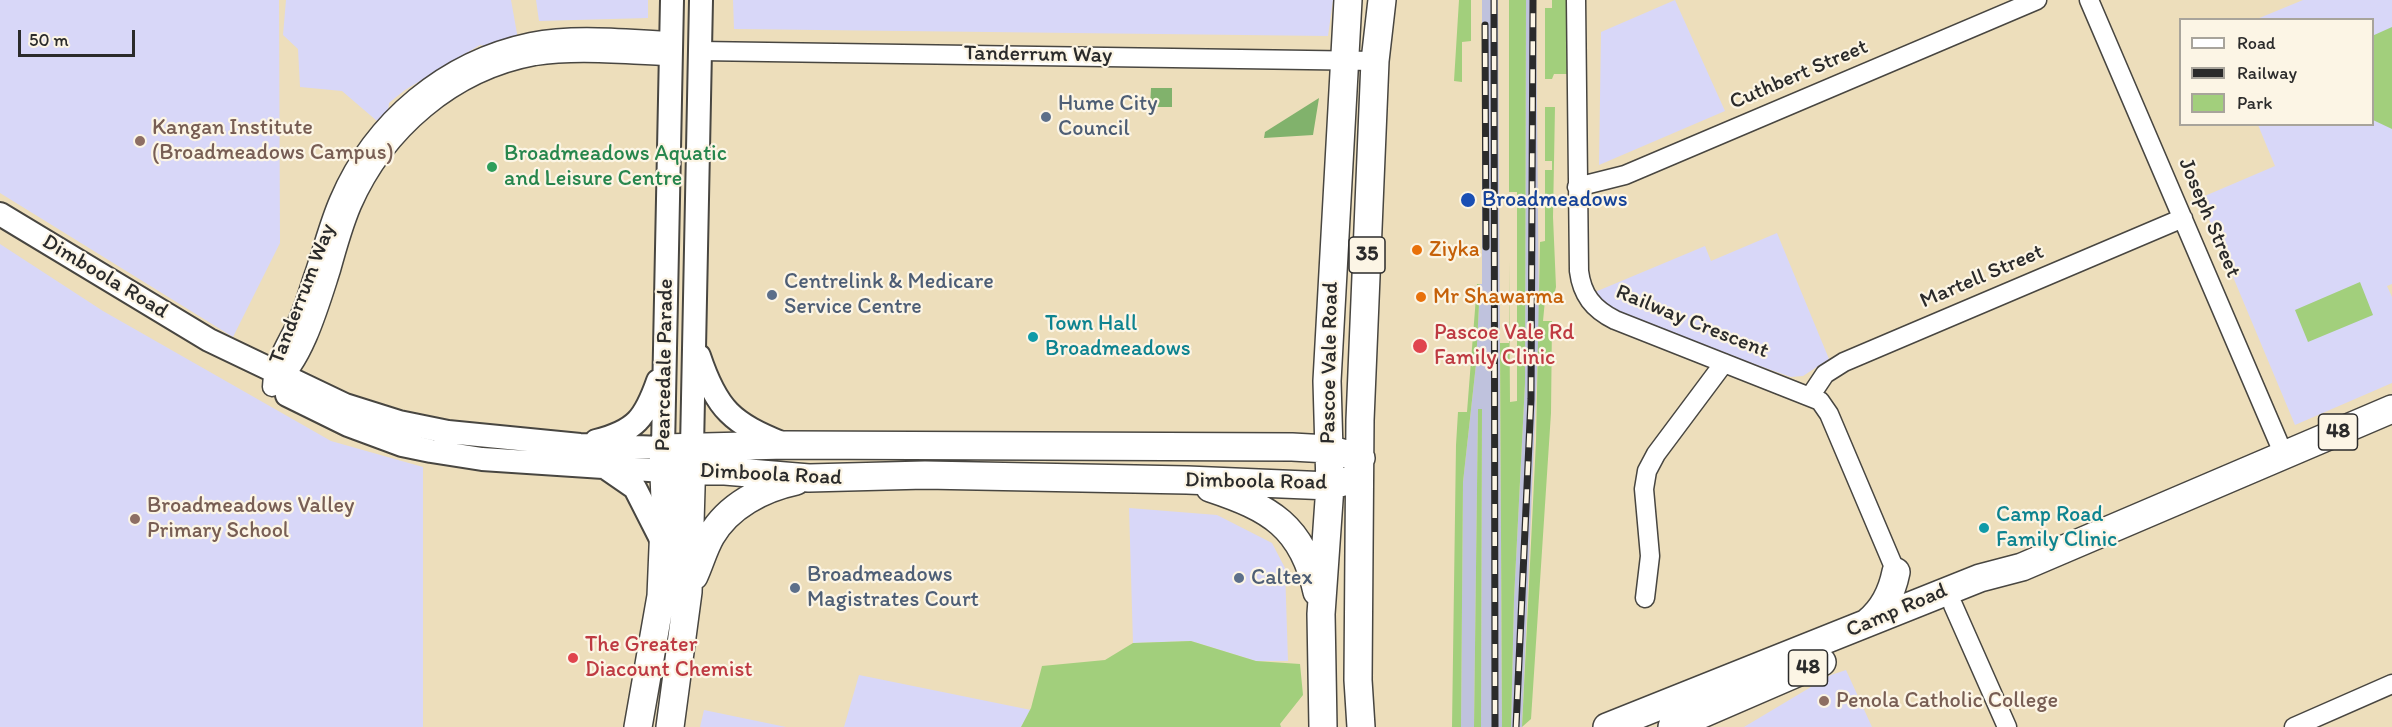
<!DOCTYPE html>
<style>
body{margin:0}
#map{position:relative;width:2392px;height:727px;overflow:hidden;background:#eddebb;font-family:Itim,sans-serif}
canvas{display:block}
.legend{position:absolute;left:2179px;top:18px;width:195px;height:108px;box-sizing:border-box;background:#fcf5e5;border:2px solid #a8a49b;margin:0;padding:8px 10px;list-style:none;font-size:18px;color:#2b2b2b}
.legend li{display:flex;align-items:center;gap:12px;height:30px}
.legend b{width:30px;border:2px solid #a8a49b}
.scale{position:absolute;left:18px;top:30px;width:117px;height:27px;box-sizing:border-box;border:3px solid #2b2b2b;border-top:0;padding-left:8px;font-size:18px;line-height:21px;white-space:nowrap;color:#2b2b2b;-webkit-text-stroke:4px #fcf5e5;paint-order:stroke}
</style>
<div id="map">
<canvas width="2392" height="727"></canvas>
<ul class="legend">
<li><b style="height:8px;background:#fff"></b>Road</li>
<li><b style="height:8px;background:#2b2b2b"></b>Railway</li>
<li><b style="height:16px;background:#a2cf7c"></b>Park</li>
</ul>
<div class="scale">50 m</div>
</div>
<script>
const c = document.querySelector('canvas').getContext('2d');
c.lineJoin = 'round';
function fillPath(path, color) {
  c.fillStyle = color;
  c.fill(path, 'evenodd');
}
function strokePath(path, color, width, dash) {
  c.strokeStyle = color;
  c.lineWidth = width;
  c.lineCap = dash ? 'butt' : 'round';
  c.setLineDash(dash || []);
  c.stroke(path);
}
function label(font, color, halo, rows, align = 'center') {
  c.font = font + ' Itim,sans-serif';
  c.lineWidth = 4.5;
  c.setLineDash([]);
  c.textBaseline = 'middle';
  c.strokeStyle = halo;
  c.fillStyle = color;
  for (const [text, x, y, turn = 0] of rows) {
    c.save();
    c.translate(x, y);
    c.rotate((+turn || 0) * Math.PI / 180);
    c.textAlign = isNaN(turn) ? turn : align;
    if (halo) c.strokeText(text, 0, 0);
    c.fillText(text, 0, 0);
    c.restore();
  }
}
fillPath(new Path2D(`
 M0 0H279L280 243 233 337 0 193Z
 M286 0H511L518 39 494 48 480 45 405 90 389 103 388 112 377 121 342 91 300 87 298 49 283 35Z
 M536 0H648V18L539 21Z
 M733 0H1333L1328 36 734 29Z
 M1675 0 1725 111 1599 165 1601 32Z
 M2303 0H2392V284L2387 286 2392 297V383L2295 425 2200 198 2275 166 2258 125 2372 124V20L2257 19Z
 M1777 233 1829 359 1803 376 1791 377 1754 364 1611 308 1595 292 1705 246 1711 261Z
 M0 244 103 311 331 441 423 467V727H0Z
 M1129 508 1217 515 1272 543 1285 568 1288 661H1256L1191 641 1133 643Z
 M1846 670 1872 727H1744L1831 675Z
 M859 675 1031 710 1021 727H844Z
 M704 710 786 727H700Z`), '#d8d7f8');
fillPath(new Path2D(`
 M1482 0H1498L1502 727H1481L1482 410 1478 409 1474 727H1461L1463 482 1476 364 1480 284H1482Z
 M1526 0H1536L1539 323 1522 727H1511L1514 599 1525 383Z`), '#bfc2dd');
fillPath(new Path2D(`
 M1459 0H1471V41L1462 42V82L1454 81Z
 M1509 0H1526L1525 383 1514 599 1511 727H1502L1500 343H1509V260L1510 402 1517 401V192H1509Z
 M1552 0H1568L1567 74H1554L1552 79H1545V8H1552Z
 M2392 27V129L2373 120 2372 36Z
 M1545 107H1555L1553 217 1556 287 1553 300H1545L1543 321H1552L1551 413 1531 719 1522 727 1536 441 1540 242 1545 241V170H1552V161H1545Z
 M2360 282 2373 315 2308 342 2295 310Z
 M1477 284H1480L1476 364 1463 482 1461 727H1452L1456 445 1458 412H1467Z
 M1478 409H1482L1481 727H1474Z
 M1191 641 1256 661 1300 664 1303 695 1280 724 1281 727H1021L1031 708 1042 666 1105 660 1133 643Z`), '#a2cf7c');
fillPath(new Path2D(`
 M1151 88H1172V107H1150Z
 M1319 98 1313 135 1264 138 1265 132Z`), '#81b26c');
const minor = new Path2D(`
 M1576 0 1579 271C1582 295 1593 309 1615 320L1820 401 1829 414 1896 572
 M2089 0 2284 455
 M700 51 1375 61
 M1577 187 1625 175 2037 0
 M277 383C304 361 320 304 331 270 337 248 343 226 352 205 385 130 453 71 535 56 579 49 627 55 671 56
 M272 387C273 363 286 345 296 324 303 309 308 293 313 277 322 252 328 225 339 200 373 120 445 60 531 42 576 33 626 39 671 41
 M1811 395 1825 374 1844 362 2183 218
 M1645 598 1650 556 1644 489 1647 471 1656 454 1724 363
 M1953 605 2007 727
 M2294 727 2392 684`);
const tertiary = new Path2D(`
 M0 214 209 340 345 405 399 422 448 432 580 445 663 448 672 0
 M699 356C717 410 732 423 784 444
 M287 395 348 425 402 445 431 451 482 459 664 471
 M596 441C636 431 645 418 658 381
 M692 448 701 0
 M606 468 635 488 664 545`);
const primary = new Path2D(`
 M664 471H725L809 478 925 475 1187 480 1330 486 1346 481
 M1210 488C1270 508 1303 526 1317 592
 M694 576C700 563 704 548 711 536 728 506 763 488 796 481
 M1868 622C1884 609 1892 592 1896 572
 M638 727 661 596 665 500 663 448 786 445 1292 447 1328 449 1361 458
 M670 727 688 592 692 454
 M1323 727 1321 614 1330 486 1327 381 1348 0
 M1361 727 1358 680 1360 420 1375 61 1382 0
 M1607 727 1980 578 2022 567 2392 409
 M1672 727 1822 662`);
strokePath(minor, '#484641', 21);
strokePath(tertiary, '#484641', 26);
strokePath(primary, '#484641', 30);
strokePath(minor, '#fff', 18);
strokePath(tertiary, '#fff', 22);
strokePath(primary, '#fff', 27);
const rail = new Path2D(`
 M1494 0 1495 727
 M1485 25 1486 247
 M1516 727 1531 399 1533 0`);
strokePath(rail, '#2b2b2b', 7);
strokePath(rail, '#fcf5e5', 4.5, [14]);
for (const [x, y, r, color] of [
 [1046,117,6,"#5c6f8a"],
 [140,141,6,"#8d6e63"],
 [492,167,6,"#2e9e5b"],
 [1468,200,8,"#1a4fb4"],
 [1417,250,6,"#e8710a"],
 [772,295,6,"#5c6f8a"],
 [1421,297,6,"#e8710a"],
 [1033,337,6,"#0f9aa8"],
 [1420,346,8,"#e0444e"],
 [135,519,6,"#8d6e63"],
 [1984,528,6,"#0f9aa8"],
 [1239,578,6,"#5c6f8a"],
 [795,588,6,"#5c6f8a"],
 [573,658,6,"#e0444e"],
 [1824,701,6,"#8d6e63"]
]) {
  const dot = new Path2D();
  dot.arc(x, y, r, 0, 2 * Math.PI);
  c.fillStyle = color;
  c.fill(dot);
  strokePath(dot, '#fcf5e5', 2);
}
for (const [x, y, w] of [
 [1367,255,36],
 [2338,432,39],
 [1808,668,39]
]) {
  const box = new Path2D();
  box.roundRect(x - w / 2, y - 18, w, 36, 4.5);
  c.fillStyle = '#fcf5e5';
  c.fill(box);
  strokePath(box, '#2b2b2b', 1.5);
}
label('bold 21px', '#2b2b2b', null, [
 ["35",1367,255],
 ["48",2338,432],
 ["48",1808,668]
]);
label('22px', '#2b2b2b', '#fcf5e5', [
 ["Tanderrum Way",1038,55,1],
 ["Cuthbert Street",1799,75,-23],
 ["Joseph Street",2209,218,67],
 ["Dimboola Road",105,277,31],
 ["Martell Street",1982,277,-23],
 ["Tanderrum Way",303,294,-69],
 ["Railway Crescent",1692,322,22],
 ["Pascoe Vale Road",1330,363,-89],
 ["Pearcedale Parade",665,365,-89],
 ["Dimboola Road",771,475,3],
 ["Dimboola Road",1256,482,1],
 ["Camp Road",1897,611,-23]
]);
label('22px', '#4e5e75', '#fcf5e5', [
 ["Hume City",1058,104],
 ["Council",1058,129],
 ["Centrelink & Medicare",784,282],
 ["Service Centre",784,307],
 ["Broadmeadows",807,575],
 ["Magistrates Court",807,600],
 ["Caltex",1251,578]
], 'left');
label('22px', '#785e54', '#fcf5e5', [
 ["Kangan Institute",152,128],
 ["(Broadmeadows Campus)",152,153],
 ["Broadmeadows Valley",147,506],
 ["Primary School",147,531],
 ["Penola Catholic College",1836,701]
], 'left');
label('22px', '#27864d', '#fcf5e5', [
 ["Broadmeadows Aquatic",504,154],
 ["and Leisure Centre",504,179]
], 'left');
label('22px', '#164399', '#fcf5e5', [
 ["Broadmeadows",1482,200]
], 'left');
label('22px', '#c56008', '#fcf5e5', [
 ["Ziyka",1429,250],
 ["Mr Shawarma",1433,297]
], 'left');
label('22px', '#0d838f', '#fcf5e5', [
 ["Town Hall",1045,324],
 ["Broadmeadows",1045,349],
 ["Camp Road",1996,515],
 ["Family Clinic",1996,540]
], 'left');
label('22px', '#be3a42', '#fcf5e5', [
 ["Pascoe Vale Rd",1434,333],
 ["Family Clinic",1434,358],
 ["The Greater",585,645],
 ["Diacount Chemist",585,670]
], 'left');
</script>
